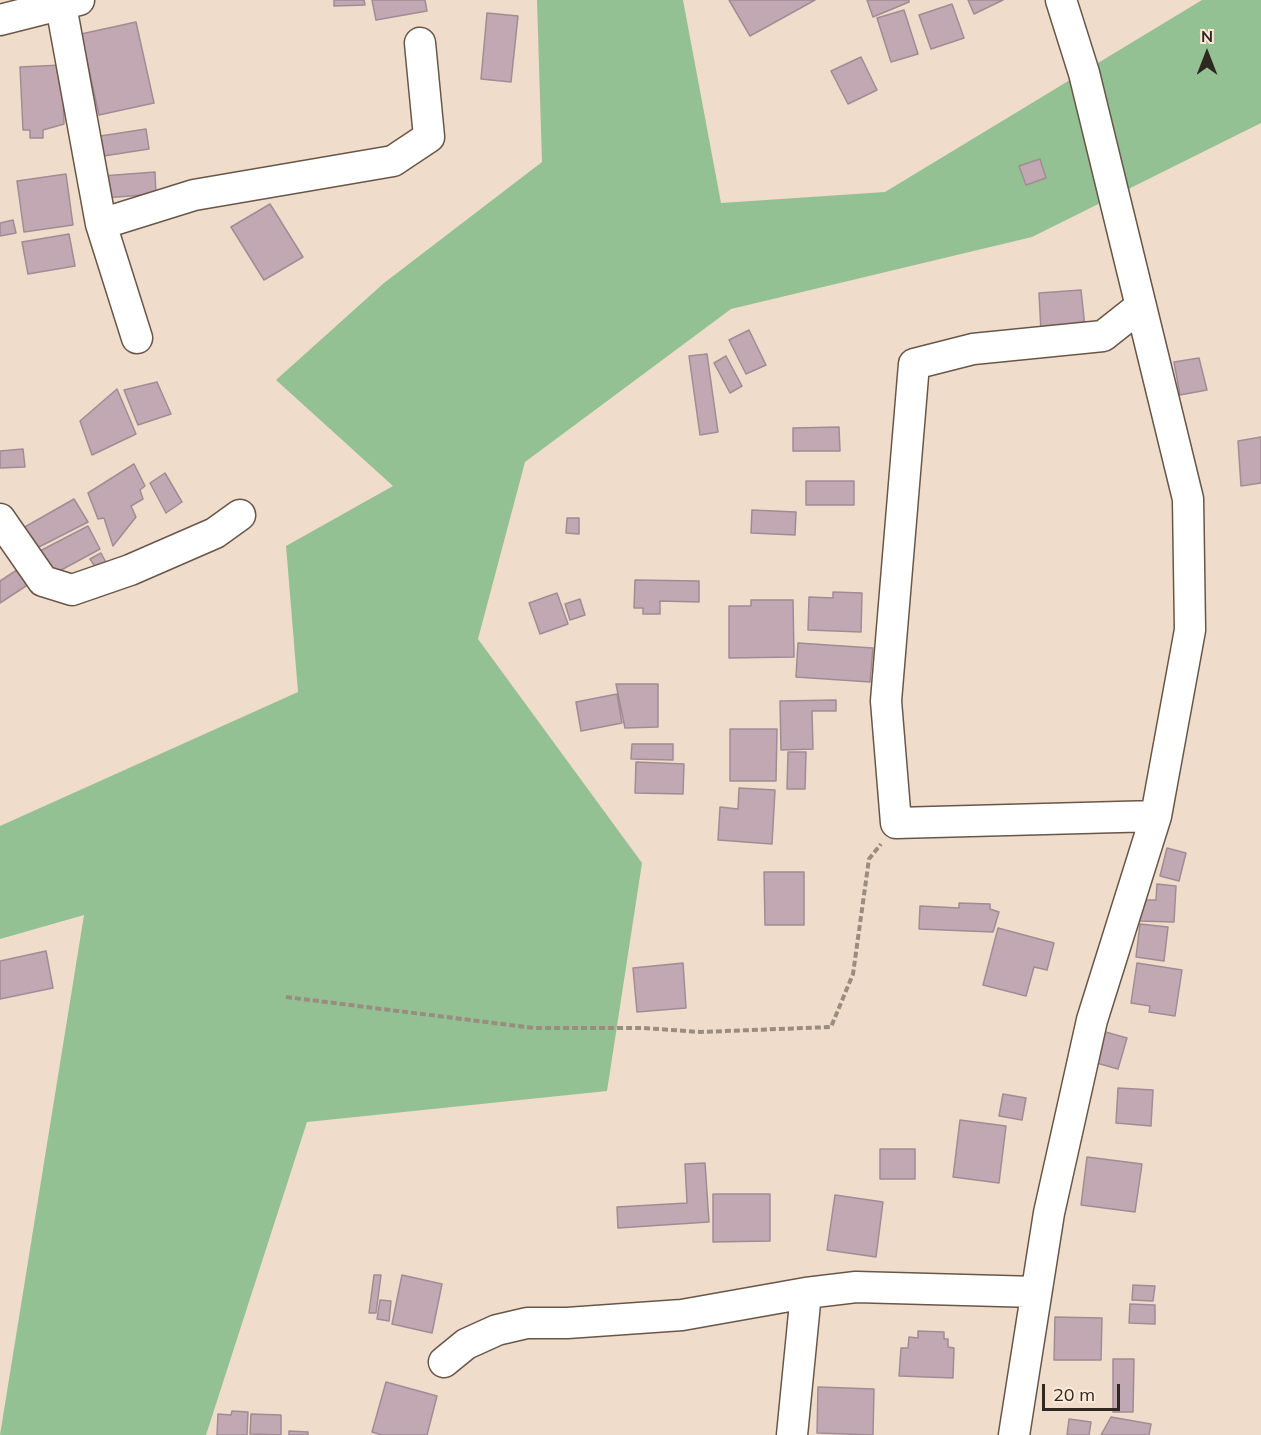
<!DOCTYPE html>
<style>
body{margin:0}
#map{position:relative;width:1261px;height:1435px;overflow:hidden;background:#f0dccb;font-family:Mulish,sans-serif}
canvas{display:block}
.north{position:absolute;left:1177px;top:24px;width:60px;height:60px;-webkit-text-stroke:4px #fde9d8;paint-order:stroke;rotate:0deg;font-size:16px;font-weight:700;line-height:24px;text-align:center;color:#2f2821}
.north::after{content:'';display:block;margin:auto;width:21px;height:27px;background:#2f2821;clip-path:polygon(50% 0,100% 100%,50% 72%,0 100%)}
.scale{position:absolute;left:1042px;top:1384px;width:78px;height:27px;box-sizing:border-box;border:3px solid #2f2821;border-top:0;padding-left:8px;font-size:18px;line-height:21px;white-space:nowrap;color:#2f2821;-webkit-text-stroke:4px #fde9d8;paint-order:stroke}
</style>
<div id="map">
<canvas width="1261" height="1435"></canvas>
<div class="north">N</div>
<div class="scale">20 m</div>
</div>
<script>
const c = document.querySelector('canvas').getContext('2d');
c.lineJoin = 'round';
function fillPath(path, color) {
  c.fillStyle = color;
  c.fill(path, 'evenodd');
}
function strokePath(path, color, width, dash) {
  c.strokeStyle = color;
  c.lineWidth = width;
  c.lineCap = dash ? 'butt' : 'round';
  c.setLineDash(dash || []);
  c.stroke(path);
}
fillPath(new Path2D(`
 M537 0H683L721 203 885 192 1202 0H1261V123L1032 237 731 309 525 462 478 639 642 863 607 1091 307 1122 206 1435H0L84 915 0 939V826L298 692 286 546 393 486 276 380 384 283 542 162Z`), '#93c193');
const building = new Path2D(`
 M334 0H364L365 5 334 6Z
 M372 0H425L427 11 376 20Z
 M729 0H815L750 36Z
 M867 0H909V2L873 17Z
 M968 0H1003L974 14Z
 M952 4 964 38 931 49 919 15Z
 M904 10 918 54 891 62 877 18Z
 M487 13 518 16 511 82 481 79Z
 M136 22 154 103 99 115 81 34Z
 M861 57 877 90 848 104 831 71Z
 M62 65 64 124 43 130V138H30V130H23L20 67Z
 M146 129 149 149 97 157 94 137Z
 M1040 159 1046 178 1026 185 1019 166Z
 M155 172 156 194 104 198 102 176Z
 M66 174 73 225 24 232 17 181Z
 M270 204 303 257 264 280 231 227Z
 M13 220 16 233 0 236V223Z
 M69 234 75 266 28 274 22 242Z
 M1081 290 1085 327 1041 332 1039 293Z
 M749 330 766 365 746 374 729 340Z
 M707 354 718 432 700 435 689 356Z
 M726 356 742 386 730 393 714 363Z
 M1199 358 1207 390 1180 395 1174 362Z
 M157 382 171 414 138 425 124 390Z
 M117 389 136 434 92 455 80 421Z
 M839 427 840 451H793V428Z
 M1261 437V483L1241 486 1238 441Z
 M23 449 25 467 0 468V451Z
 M134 464 145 486 140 490 143 499 131 506 136 517 113 546 104 518 98 519 88 493Z
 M165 473 182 502 166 513 150 483Z
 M806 481H854V505H806Z
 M74 499 88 522 37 548 23 528Z
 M752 510 796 512 795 535 751 533Z
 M567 518H579V534L566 533Z
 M88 526 100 549 52 575 38 552Z
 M101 553 109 568 98 571 90 559Z
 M20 568 29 584 0 603V581Z
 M635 580 699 581V602L660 601V614H643V608H634Z
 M833 592 862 593 861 632 808 630 809 597 833 598Z
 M557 593 568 624 540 634 529 603Z
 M580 599 585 615 570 620 565 604Z
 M751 600H793L794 657 729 658V606H751Z
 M798 643 873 648 870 682 796 677Z
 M616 684H658V727L625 728Z
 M617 694 622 723 581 731 576 702Z
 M836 700V711H812L813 749 781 750 780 701Z
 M730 729H777L776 781H730Z
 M632 744H673V760L631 759Z
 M788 752H806L805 789H787Z
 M636 762 684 764 683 794 635 793Z
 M739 788 775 790 772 844 718 840 720 807 738 809Z
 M1167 848 1186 853 1179 881 1160 876Z
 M764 872H804V925H765Z
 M1157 884 1176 886 1174 922 1139 921 1140 900H1156Z
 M959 903 990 904V909L999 912 993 932 919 929 920 906 959 908Z
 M1140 924 1168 927 1164 961 1136 957Z
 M998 928 1054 943 1047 970 1034 967 1026 996 983 985Z
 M46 951 53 988 0 999V961Z
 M683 963 686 1008 637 1012 633 968Z
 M1137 963 1182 970 1175 1016 1149 1012 1150 1006 1131 1003Z
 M1102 1031 1127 1038 1118 1069 1093 1062Z
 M1118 1088 1153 1090 1151 1126 1116 1123Z
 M1003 1094 1026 1098 1022 1120 999 1116Z
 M960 1120 1006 1126 999 1183 953 1177Z
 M880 1149H915V1179H880Z
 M1087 1157 1142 1164 1135 1212 1081 1205Z
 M705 1163 709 1222 618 1228 617 1207 687 1203 685 1164Z
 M713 1194H770V1241L713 1242Z
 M835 1195 883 1202 876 1257 827 1250Z
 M374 1275H381L376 1313H369Z
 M402 1275 442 1284 432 1333 392 1324Z
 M1133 1285 1155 1286 1153 1301 1132 1300Z
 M380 1300 391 1301 389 1321 377 1319Z
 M1130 1304 1155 1305V1324L1129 1323Z
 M1055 1317 1102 1318 1101 1360H1054Z
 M918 1331 944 1332V1339H948V1347L954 1348 953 1378 899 1376 901 1348H908L909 1337 918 1338Z
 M1113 1359H1134L1133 1412H1113Z
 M386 1382 437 1396 427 1435H382L372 1432Z
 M818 1387 874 1389 873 1435 817 1433Z
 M232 1411 248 1412 247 1435H217L218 1414 231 1415Z
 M251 1414 281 1415V1435L250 1434Z
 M1111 1417 1151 1424 1149 1435H1101Z
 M1069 1419 1091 1422 1089 1435H1067Z
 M289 1431 308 1432V1435H289Z`);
fillPath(building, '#c1a8b2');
strokePath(building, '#a38b95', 1.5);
const street = new Path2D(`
 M60 0 101 224 137 338
 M0 20 79 0
 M101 224 194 195 393 161 429 137 420 43
 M1141 306 1103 336 973 349 914 364 886 701 896 823 1156 816
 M0 519 43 581 72 590 130 570 215 533 240 515
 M444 1362 466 1344 497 1330 527 1323H567L682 1315 806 1293 856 1287 1036 1292
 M792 1435 806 1293
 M1014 1435 1049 1213 1092 1020 1156 816 1190 630 1188 499 1084 73 1061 0`);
strokePath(street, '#685749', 33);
strokePath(new Path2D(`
 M286 997 534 1028H644L700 1032 831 1027 853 974 869 859 881 844`), '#9a8c7f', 4, [6, 3]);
strokePath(street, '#fff', 30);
</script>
